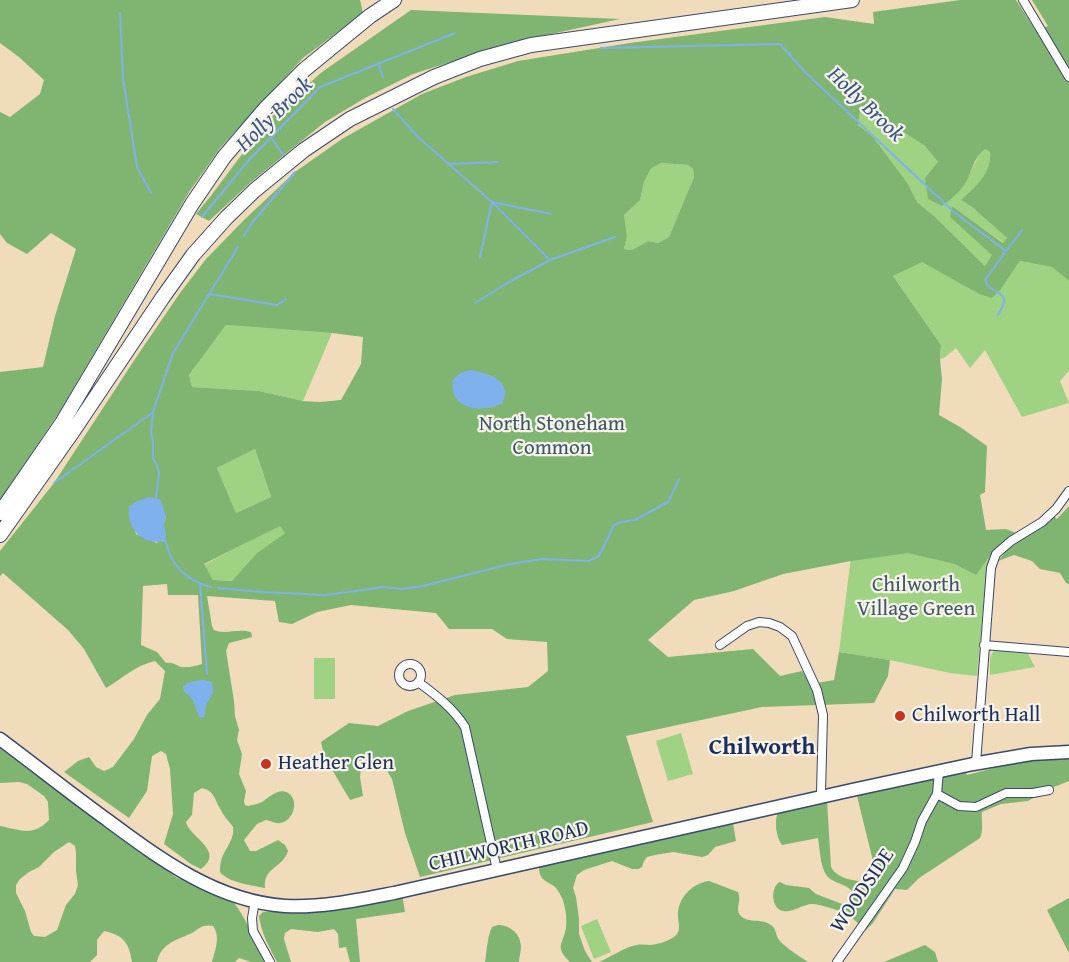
<!DOCTYPE html>
<style>
body{margin:0}
canvas{display:block;background:#f0dbba}
</style>
<canvas width="1069" height="962"></canvas>
<script>
const c = document.querySelector('canvas').getContext('2d');
c.lineJoin = 'round';
function fillPath(path, color) {
  c.fillStyle = color;
  c.fill(path, 'evenodd');
}
function strokePath(path, color, width, dash) {
  c.strokeStyle = color;
  c.lineWidth = width;
  c.lineCap = dash ? 'butt' : 'round';
  c.setLineDash(dash || []);
  c.stroke(path);
}
function label(font, color, halo, rows, align = 'center') {
  c.font = font + ' "Gentium Book Plus",serif';
  c.lineWidth = 4.5;
  c.setLineDash([]);
  c.textBaseline = 'middle';
  c.strokeStyle = halo;
  c.fillStyle = color;
  for (const [text, x, y, turn = 0] of rows) {
    c.save();
    c.translate(x, y);
    c.rotate((+turn || 0) * Math.PI / 180);
    c.textAlign = isNaN(turn) ? turn : align;
    if (halo) c.strokeText(text, 0, 0);
    c.fillText(text, 0, 0);
    c.restore();
  }
}
fillPath(new Path2D(`
 M860 111H871L925 146 938 162 965 183 980 153 985 149 990 152C992 173 975 187 961 200L972 207 1007 238 1004 243 953 207 992 255 985 266 934 216 917 202 908 184 858 124Z
 M661 163 688 165 693 169 694 177 669 237 658 243 648 241 632 250 624 249 627 236 624 215 640 200 644 182 650 167Z
 M922 261 979 294 1001 289 1020 261 1052 267 1069 281V371L1060 381 1069 403 1022 417 985 350 970 368 956 348 944 358 940 359 941 345 893 276Z
 M226 325 332 333 303 401 259 391 192 387 189 375Z
 M255 449 271 497 236 513 217 468Z
 M858 502 990 556 987 565 977 676 950 673 890 660 839 652Z
 M280 525 285 533 257 553 233 581 213 580 204 565Z
 M996 649 1026 650 1035 667 990 675C990 666 988 654 996 649Z
 M314 658H335V699H314Z
 M681 733 693 774 668 781 656 741Z
 M597 919 611 952 594 959 581 926Z`), '#9fd383');
fillPath(new Path2D(`
 M0 0H360L363 13 303 58 220 148 189 192 60 411 0 500V372L43 367 55 316 76 249 51 233 27 254 7 243 0 234V112L10 117 40 94 44 80 19 57 0 43Z
 M960 0H1016L1036 31 1048 26 1032 0H1069V281L1052 267 1020 261 1001 289 992 298 979 294 922 262 893 276 941 345 940 359 942 379 939 415 960 427 987 446 985 492 980 495 986 530 1006 529 1016 533 989 557 976 575 955 564 908 553 851 561 783 574 734 591 694 600 648 640 668 657 753 649 780 676 802 671 811 684 834 680 839 652 890 660 888 676 874 703 762 707 626 736 653 822 420 877 405 833 392 779 384 766 362 763 360 777 363 796 350 800 324 756 321 742 349 723 378 726 408 711 455 695 528 687 548 671 547 642 507 639 492 629H449L436 613 351 605 317 612 292 624 279 622 275 601 207 596 212 626 214 630C225 635 238 628 251 632L252 637 229 643 226 651 234 701 235 716 239 730 237 740 242 754 239 774 246 791 244 801 245 805 248 806C252 805 258 804 262 802 269 797 279 787 288 793 300 800 293 822 280 823 276 824 271 821 266 820L257 824 244 840 250 851H256L278 840 285 845 288 851C282 869 263 867 265 888 251 885 229 883 220 872 220 869 220 865 221 861 224 849 235 840 233 827 229 821 224 817 221 810 215 801 215 791 202 788L194 793 192 815 186 822C189 837 226 851 201 869L191 864 164 844 173 814 170 769 166 754 161 751 152 756 147 791 129 818 64 772 78 761 89 757 96 767 104 771 113 767 134 739 147 715 160 699 165 671 155 661C138 664 121 679 106 688L84 649 68 630 3 573 0 576V551L54 483 137 356 180 293 206 259 244 220 295 172 342 139 422 94 466 77 518 61 630 43 825 17 874 24 873 12ZM860 111H871L925 146 938 162 925 178 928 199 942 206C951 199 960 192 966 182 972 171 974 157 985 149L990 152C992 173 975 187 961 200L972 207 1007 238 1003 243 952 206 950 217 992 255 985 266 934 216 917 202 908 184 872 136 858 125ZM661 163 688 165 693 169 694 177 669 237 658 243 648 241 632 250 624 249 627 236 624 215 640 200 644 182 651 168ZM226 325 332 333 363 337 361 364 341 400 320 402 303 401 259 391 192 387 189 375ZM255 449 271 497 236 513 217 468ZM129 506 166 517 157 543 136 534ZM280 526 285 533 257 553 232 581 213 580 204 564ZM167 584 168 595H198L202 664C195 666 188 668 181 667 175 665 173 662 166 663L157 652 141 645 143 586Z
 M411 10 620 19 510 43 413 74 365 98 325 122 251 182 209 221 196 214 210 197 267 121 322 72Z
 M1069 506V584L1066 583 1060 573 1040 569 1032 561 1014 555 998 561 1008 549 1054 516 1057 519Z
 M0 743 177 878C192 881 224 893 234 903 245 916 258 946 266 962H251L239 958 235 962H212C215 950 221 937 213 926 203 924 200 928 192 933 177 940 161 943 157 962H132C129 942 123 935 104 931L97 940V955L90 962H0V826C21 830 33 837 49 820L48 802 44 796 27 784 19 782 0 783ZM69 842 75 846 76 853V871L78 885 75 894 66 905 57 930 45 937 34 936 31 932 25 911 16 893V885L20 879 29 872 39 867 54 852Z
 M1069 758V781L1054 787 1028 801 1001 804 982 812C981 821 984 829 980 838L919 878 907 890 895 889 873 923 866 930C860 925 854 919 848 915 840 911 821 904 812 904 802 904 790 915 780 910 772 906 770 887 780 882L786 885 809 888 816 894 842 904 850 901 854 895C849 883 835 885 827 876 820 867 820 849 818 838L782 845C776 837 774 821 778 812L827 801 831 867C838 880 855 880 868 883L878 881 857 796 965 771 967 775 1017 762Z
 M733 823 736 841 715 847 708 855 702 857 673 852 655 855 647 857 644 861 642 867 638 869H632L612 861 584 870 577 875 573 888 576 897 579 919V934L585 951 592 962H570C554 946 563 945 566 928 567 920 566 912 564 904 563 899 559 891 555 887 546 880 539 881 539 866L678 834Z
 M709 881 738 892C742 900 735 908 740 915 746 923 759 919 767 923 778 927 774 934 780 941 787 949 799 956 808 962H599C611 957 624 947 637 945 642 944 646 945 651 945 659 944 671 941 677 934 681 929 678 922 678 916 677 899 692 883 709 881Z
 M402 894 405 912 356 919 360 962H350L346 947 339 948 338 934 334 929 318 932 291 929 285 933 284 939 291 962H277C269 947 261 932 259 916L263 912 290 910Z
 M1069 898V953L1047 910Z
 M498 925C510 925 521 934 521 947 521 952 519 957 519 962H485C487 951 487 937 492 927Z
 M925 945 935 952 938 962H884Z`), '#7fb571');
fillPath(new Path2D(`
 M472 370C490 375 512 379 503 403 482 414 448 410 453 380 459 373 464 371 472 370Z
 M149 497 161 500 166 517 164 524 166 535 165 541C142 546 126 528 129 506L138 501Z
 M203 680 212 682 213 693 206 705 204 718 199 717 193 700 184 691 183 687C187 681 196 681 203 680Z`), '#7fb2ec');
strokePath(new Path2D(`
 M120 13 123 78 137 167 151 193
 M601 48 780 44 805 72 954 212 1006 251 985 280C992 299 1015 287 998 315
 M378 63 383 77
 M393 109 419 138 492 202 550 260
 M271 137 284 156
 M448 164 498 162
 M202 217 248 161 320 87 455 33
 M244 236 251 224 295 172
 M1006 251 1022 230
 M480 257 492 202 551 214
 M209 294 277 305 286 299
 M475 303 509 282 550 260 615 237
 M54 483 152 413
 M156 499 159 473 156 463 153 459V442L151 431 153 412 173 353 238 247
 M165 541C168 547 169 554 172 559 181 574 195 583 211 587
 M200 584 207 674
 M218 588 262 592 325 595 363 590 381 587 402 589 423 586 510 564 542 559 589 561 599 556 614 525 621 522 635 520 668 502 679 479`), '#7fb2ec', 2);
const minor = new Path2D(`
 M1023 0 1069 77
 M720 645 747 626 759 622 769 623 780 627 792 636 817 690 823 715 821 793 819 797
 M984 645 1069 652
 M399 675a11 11 0 1 1 22 0a11 11 0 1 1-22 0Z
 M418 682C436 695 453 708 465 727L497 870
 M976 763 991 568 996 554 1011 541 1042 522 1056 509 1069 491
 M937 794 959 806 976 807 1006 793H1033L1049 790
 M255 901 252 918 253 931 270 962
 M837 962 903 868 915 842 922 821 937 794 939 771`);
const primary = new Path2D(`
 M0 739C35 765 70 793 106 819 160 859 216 901 285 906 322 908 358 900 394 893L852 790 973 764 1031 754 1069 752`);
const motorway = new Path2D(`
 M0 513 62 423 192 204 224 157 265 109 304 70 370 16 394 0
 M0 535 69 437 163 297 193 255 226 218 255 190 304 150 350 119 434 77 480 59 531 45 852 0`);
strokePath(minor, '#3b496c', 10);
strokePath(primary, '#3b496c', 15);
strokePath(motorway, '#3b496c', 16);
strokePath(minor, '#fff', 8);
strokePath(primary, '#fff', 12);
strokePath(motorway, '#fff', 14);
for (const [x, y, r, color] of [
 [900,716,6,"#c8321e"],
 [266,764,6,"#c8321e"]
]) {
  const dot = new Path2D();
  dot.arc(x, y, r, 0, 2 * Math.PI);
  c.fillStyle = color;
  c.fill(dot);
  strokePath(dot, '#f7f3e8', 2);
}
label('21px', '#3c5867', '#f7f3e8', [
 ["North Stoneham",552,425],
 ["Common",552,449],
 ["Chilworth",916,586],
 ["Village Green",916,610]
]);
label('21px', '#1b2f5e', '#f7f3e8', [
 ["Chilworth Hall",912,716],
 ["Heather Glen",278,764]
], 'left');
label('21px', '#1b2f5e', '#f7f3e8', [
 ["CHILWORTH ROAD",509,847,-13],
 ["WOODSIDE",863,891,-56]
]);
label('italic 22px', '#395689', '#f7f3e8', [
 ["Holly Brook",865,105,44],
 ["Holly Brook",275,115,-44]
]);
label('bold 24px', '#1b2f5e', '#f7f3e8', [
 ["Chilworth",762,748]
]);
</script>
